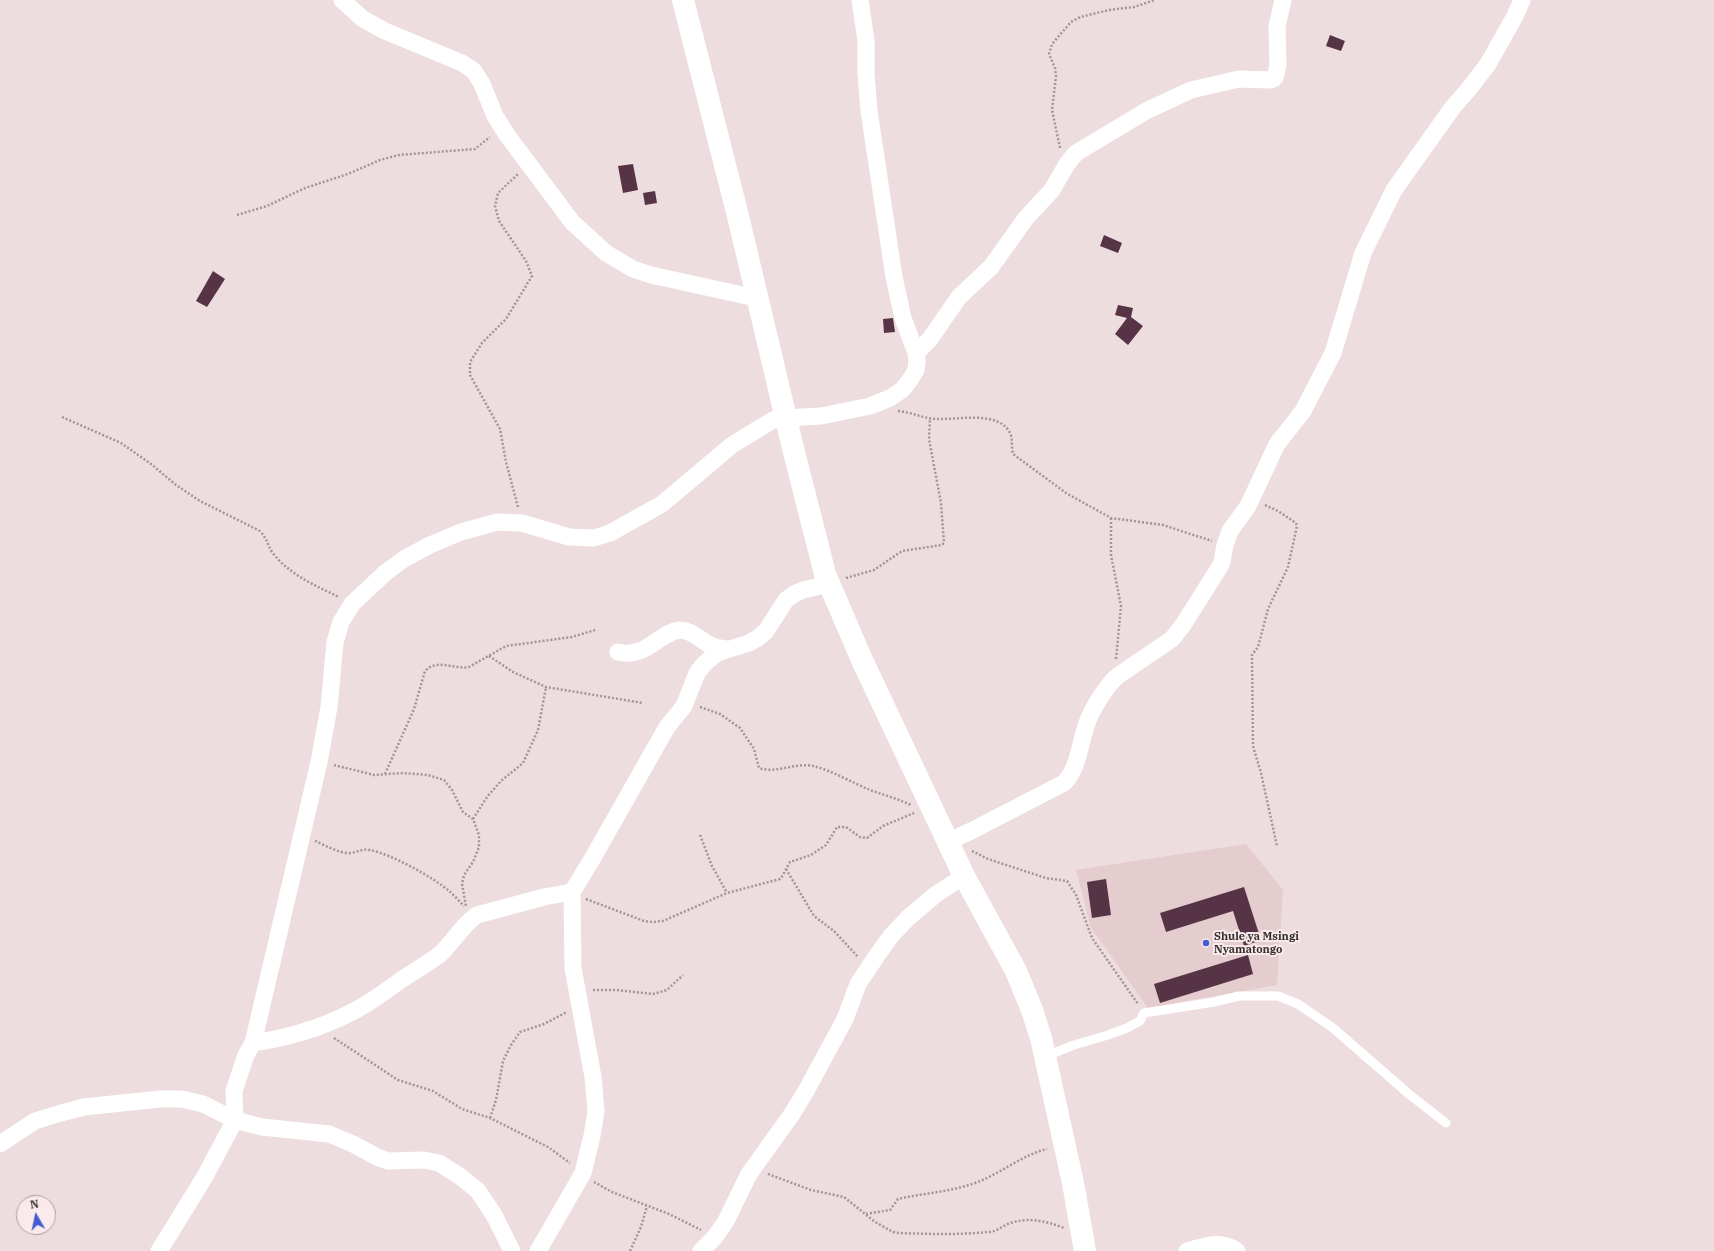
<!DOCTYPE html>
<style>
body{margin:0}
#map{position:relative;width:1714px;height:1251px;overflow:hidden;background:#eddddf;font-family:"IBM Plex Serif",serif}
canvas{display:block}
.north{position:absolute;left:16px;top:1195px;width:40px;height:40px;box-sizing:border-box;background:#faeaec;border:1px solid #aca0a1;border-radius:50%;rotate:351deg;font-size:11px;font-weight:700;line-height:16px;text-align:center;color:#363030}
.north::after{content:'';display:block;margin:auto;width:14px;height:18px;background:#435ccf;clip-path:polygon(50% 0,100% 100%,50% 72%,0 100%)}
</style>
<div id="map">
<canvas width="1714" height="1251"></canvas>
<div class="north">N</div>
</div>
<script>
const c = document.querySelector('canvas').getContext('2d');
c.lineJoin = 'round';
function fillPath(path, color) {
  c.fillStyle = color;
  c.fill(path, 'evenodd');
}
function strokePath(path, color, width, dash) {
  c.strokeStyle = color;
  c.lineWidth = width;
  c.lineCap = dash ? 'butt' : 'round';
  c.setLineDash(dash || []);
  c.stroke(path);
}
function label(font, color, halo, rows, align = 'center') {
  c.font = font + ' "IBM Plex Serif",serif';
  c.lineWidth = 4;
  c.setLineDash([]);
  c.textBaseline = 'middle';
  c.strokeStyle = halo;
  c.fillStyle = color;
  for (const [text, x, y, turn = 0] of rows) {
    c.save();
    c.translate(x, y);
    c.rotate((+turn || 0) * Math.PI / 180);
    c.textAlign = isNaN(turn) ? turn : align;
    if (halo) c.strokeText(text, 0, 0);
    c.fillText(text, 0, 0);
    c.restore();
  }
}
fillPath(new Path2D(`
 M1246 844 1283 890 1277 985 1148 1008 1091 928 1076 870Z`), '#e4cccf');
fillPath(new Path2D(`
 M1330 35 1345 41 1341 51 1326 46Z
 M633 164 638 190 623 193 618 166Z
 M655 191 657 203 645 205 643 193Z
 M1104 235 1122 243 1118 253 1100 246Z
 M213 271 225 279 207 307 196 301Z
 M1118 305 1133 308 1131 317 1143 326 1128 345 1115 334 1127 318 1115 315Z
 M893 318 895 332 884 333 883 319Z
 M1106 879 1111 915 1092 918 1087 882Z
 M1244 887 1261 940 1244 946 1233 911 1166 932 1160 913Z
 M1248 955 1253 974 1160 1003 1154 984Z`), '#563445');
strokePath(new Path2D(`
 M1060 148 1052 110 1056 76 1055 68 1049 54 1052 44 1071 22 1080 17 1109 10 1134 7 1155 0
 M237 215 267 206 305 188 348 174 380 160 399 155 475 149 490 137
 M898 411C912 412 924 419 937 419 957 420 999 410 1010 433 1013 439 1011 447 1013 454L1066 493 1111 518 1163 525 1212 541
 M62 417 121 443 151 464 176 485 200 501 260 531C268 540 267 544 272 552 288 574 316 586 339 597
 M1265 505 1278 511 1296 523 1297 526 1288 567 1268 609 1258 647 1252 655 1253 746 1261 773 1277 846
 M518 507 506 462 500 429 470 375V362L482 343 506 319 532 276 526 261 499 221 495 206 498 193 518 174
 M1111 518V555L1121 606 1116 659
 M846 578 874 570 902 551 942 545 944 543 941 503 929 439 930 419
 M489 656 513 672 546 687 643 703
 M700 707 720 714 740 728 754 749 759 768C777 774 795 762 813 766 831 770 853 783 870 790 884 795 898 799 911 805
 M334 765 374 775 403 773 428 775 444 780 452 790 463 812 473 819 479 835V847L473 862 464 875 462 884 466 906
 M385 774 414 709 425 671C437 658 455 670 469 667L506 646 572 637 595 630
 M473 819 487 797 501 781 523 763 538 730 546 687
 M700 835 712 866 727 893
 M315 841C325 845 338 853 349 853 357 853 362 848 370 850 391 854 433 877 449 891 454 895 459 901 464 906
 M972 851 988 859 1046 878 1067 881 1076 895 1092 938 1138 1004
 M786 869 814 916 834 931 858 957
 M586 899 644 921 653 922 663 921 727 893 780 879 783 875 790 862 811 855 826 845 837 827H846L860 837 867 838 883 826 914 813
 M593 990H617L653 994 667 990 683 975
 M334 1038 398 1080 433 1091 462 1109 490 1118 548 1147 570 1163
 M490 1118 496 1100 503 1061 511 1045 520 1032 544 1024 567 1012
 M768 1174 811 1190 844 1197 875 1222 893 1232 899 1233C929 1234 959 1235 988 1232 997 1232 1002 1226 1010 1223 1029 1217 1046 1221 1064 1228
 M594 1182 612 1192 669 1214 701 1230
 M866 1214 890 1210 898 1199C924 1193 950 1192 975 1183 1000 1174 1022 1155 1047 1149
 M630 1251 641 1227 647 1206`), '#a19596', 2.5, [2, 2]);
strokePath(new Path2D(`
 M1044 1057 1074 1045 1108 1035 1127 1028 1140 1021 1144 1013 1214 1002 1239 996H1278L1298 1004 1333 1028 1410 1095 1446 1123`), '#fff', 9);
strokePath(new Path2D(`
 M342 0 363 19 385 31 462 63 474 71 482 84 495 116 507 135 572 222 606 253 633 269 651 275 756 298
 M916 353 930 339 959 297 991 267 1026 218 1052 190 1067 164 1076 153 1146 111 1191 90 1239 79 1271 80 1275 78 1278 65 1277 26 1283 0
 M618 652C647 659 659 632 680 630 692 630 700 640 710 645 715 648 722 648 728 649
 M949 844 954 839 973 830 1064 783C1078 769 1080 744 1086 726 1090 712 1107 684 1119 675L1172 639 1183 625 1219 568 1222 562 1225 545 1230 531 1248 506 1277 444 1303 411 1333 353 1363 253 1394 190 1453 107 1468 90 1488 64 1515 16 1522 0
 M253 1043C293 1037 334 1024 368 1003 379 996 390 988 401 980 413 972 427 964 439 955 453 943 461 926 477 915L544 897 572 892
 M0 1144 35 1121 61 1113 84 1107 160 1099H182L203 1104 235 1120 262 1127 329 1134 353 1144 377 1157 388 1161 424 1160 439 1163 461 1177 478 1191 494 1215 512 1251
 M159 1251 204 1178 235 1120 234 1091 246 1055 253 1043 319 762 329 707 335 642 341 622 352 604 385 573 404 559 430 545 461 532 497 522 522 523 569 537 594 538 610 533 662 504 732 445 773 420 786 418 821 416 870 406 890 398 902 390 910 380 916 370 917 361 916 353 903 318 894 277 869 111 866 73V41L860 0
 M538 1251 583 1173 592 1136 596 1111 593 1077 573 968 572 892 591 861 667 727 684 706 697 673 704 664 717 653 749 643 758 638 766 631 786 600 794 594 803 590 829 584
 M701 1251 715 1237 726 1221 749 1174 792 1114 806 1091 845 1019 858 984 878 954 891 936 908 918 935 895 964 876
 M1187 1251C1205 1246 1220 1239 1237 1251`), '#fff', 17);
strokePath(new Path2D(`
 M683 0 738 216 793 448 825 574 862 660 964 876 1016 971 1032 1010 1041 1038 1073 1183 1085 1251`), '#fff', 22);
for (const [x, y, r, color] of [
 [1206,943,4,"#435ccf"]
]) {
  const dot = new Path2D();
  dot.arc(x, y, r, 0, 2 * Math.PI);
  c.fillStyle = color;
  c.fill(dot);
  strokePath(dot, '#faeaec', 1.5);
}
label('bold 11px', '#363030', '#faeaec', [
 ["Shule ya Msingi",1214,937],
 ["Nyamatongo",1214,950]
], 'left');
</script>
